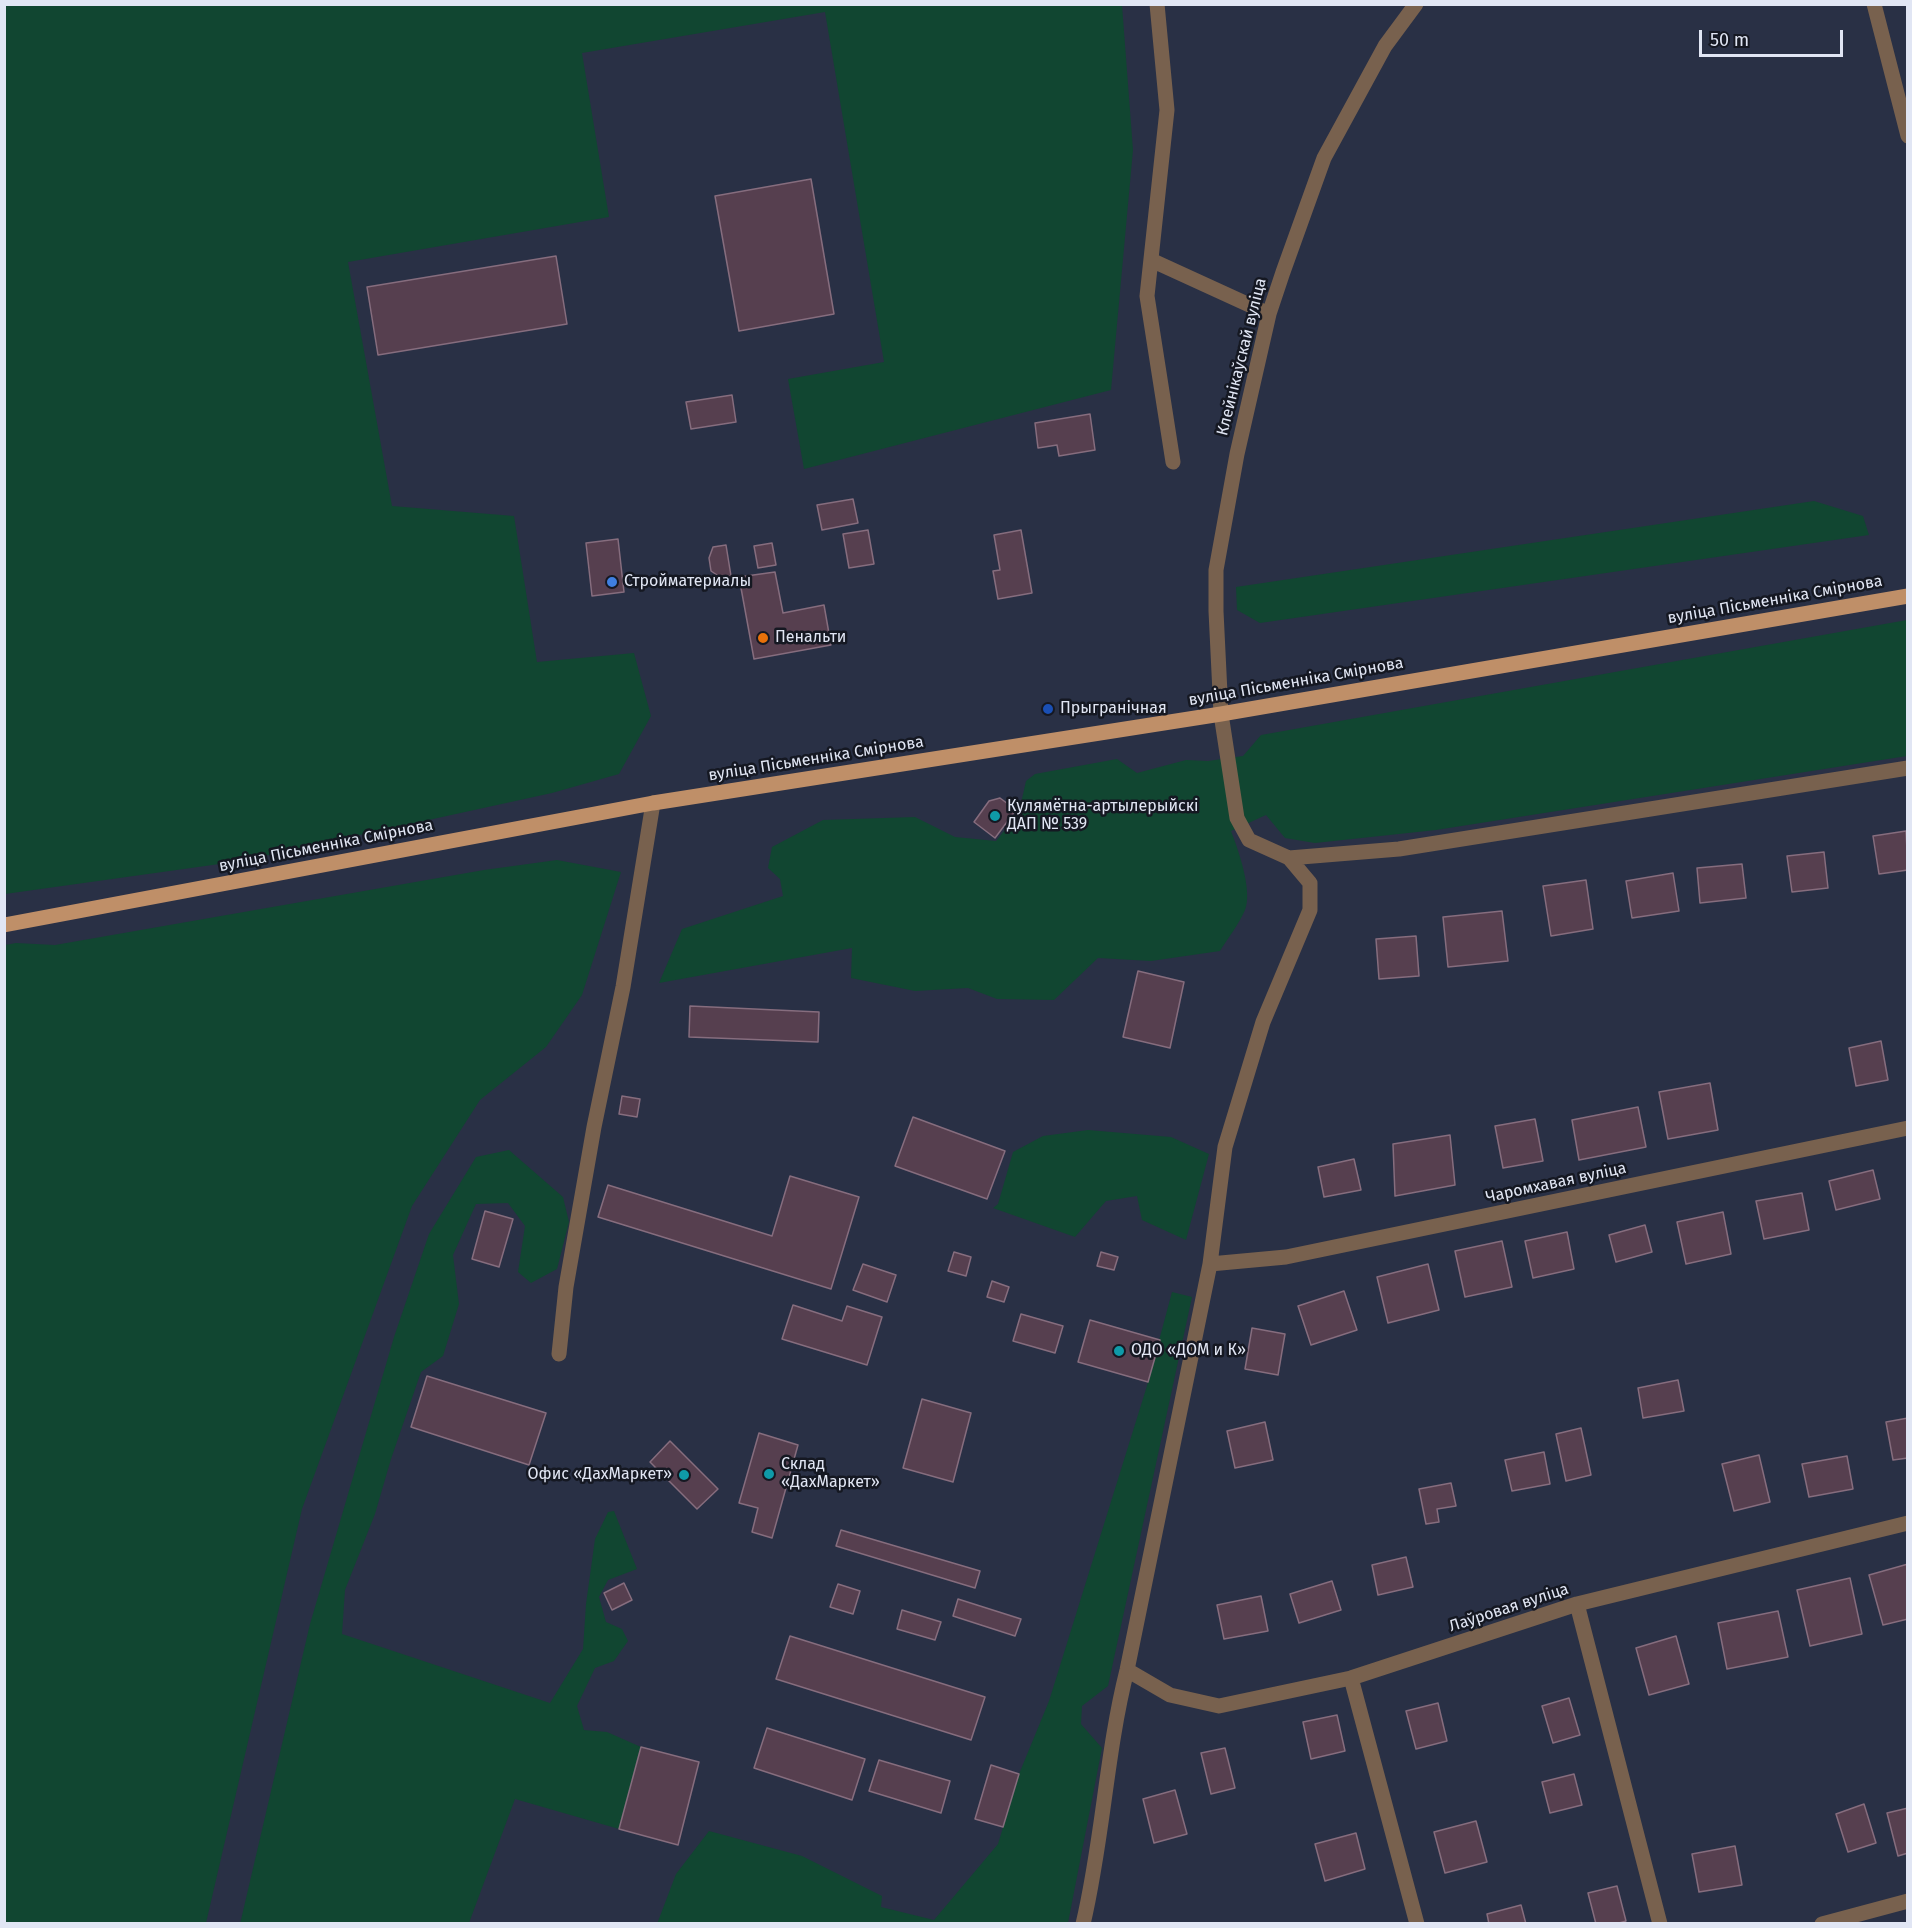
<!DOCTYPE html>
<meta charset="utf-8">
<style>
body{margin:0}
#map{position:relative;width:1912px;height:1928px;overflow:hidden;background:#293045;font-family:"Fira Sans",sans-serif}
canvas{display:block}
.frame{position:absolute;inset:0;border:6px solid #e1e6f4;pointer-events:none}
.scale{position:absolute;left:1699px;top:30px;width:144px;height:27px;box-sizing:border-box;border:3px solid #e1e6f4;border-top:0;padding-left:8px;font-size:18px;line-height:21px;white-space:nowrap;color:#e1e6f4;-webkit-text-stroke:4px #151822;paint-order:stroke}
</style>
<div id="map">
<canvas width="1912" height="1928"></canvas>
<div class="frame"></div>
<div class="scale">50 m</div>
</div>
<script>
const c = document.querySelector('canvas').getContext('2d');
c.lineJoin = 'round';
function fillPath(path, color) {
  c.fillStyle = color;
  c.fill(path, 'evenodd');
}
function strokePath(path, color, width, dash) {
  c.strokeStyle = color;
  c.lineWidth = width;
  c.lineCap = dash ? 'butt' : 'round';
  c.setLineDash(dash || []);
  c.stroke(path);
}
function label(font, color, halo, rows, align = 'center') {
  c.font = font + ' "Fira Sans",sans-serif';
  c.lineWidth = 5;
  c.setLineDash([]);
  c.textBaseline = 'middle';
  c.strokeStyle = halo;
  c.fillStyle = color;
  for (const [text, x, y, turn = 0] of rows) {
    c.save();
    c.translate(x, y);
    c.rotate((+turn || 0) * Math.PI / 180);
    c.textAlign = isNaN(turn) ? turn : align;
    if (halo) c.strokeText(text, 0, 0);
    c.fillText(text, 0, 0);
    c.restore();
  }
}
fillPath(new Path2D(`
 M4 5H1122L1133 150 1111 390 804 469 788 379 884 362 825 12 582 53 609 217 348 262 392 506 514 516 537 662 634 653 651 716 619 774 552 793 241 861 5 894Z
 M1814 501 1863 516 1869 535 1260 623 1237 610 1236 587Z
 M1907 620V756L1436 830 1315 843 1285 838 1266 815 1231 831C1238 849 1253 891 1245 910 1239 924 1228 938 1220 951L1151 961 1098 958 1054 1000 997 999 968 988 915 991 851 978 852 948 659 983 682 929 783 896 780 879 768 868 772 847 823 820 915 817 955 837 996 841 1019 812 1026 781 1035 774 1117 759 1137 773 1186 760 1208 761 1243 756 1261 735Z
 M557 860 621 872 582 995 546 1047 480 1100 412 1206 302 1509 206 1923H5V945L16 943 55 945 484 870Z
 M1088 1130 1171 1137 1209 1154 1186 1240 1142 1220 1137 1196 1106 1201 1075 1237 993 1208 998 1204 1013 1152 1043 1136Z
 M509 1150 563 1197 569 1222 557 1269 531 1283 518 1272 525 1226 508 1203 476 1204 453 1255 459 1304 443 1356 421 1372 391 1459 375 1514 345 1590 342 1634 550 1703 583 1649 586 1604 595 1539 608 1512 614 1511 637 1569 608 1580 599 1597 606 1622 622 1629 628 1641 614 1661 595 1668 577 1706 584 1730 607 1732 641 1747 619 1829 515 1799 469 1923 240 1924 310 1624 394 1337 429 1234 476 1157Z
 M1172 1292 1192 1297 1108 1686 1082 1706 1081 1724 1102 1748 1068 1923 657 1924 676 1874 709 1831 802 1856 882 1896 881 1907 934 1920 998 1844 1019 1774 1049 1701 1146 1389Z`), '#114631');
const building = new Path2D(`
 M811 179 834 314 739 331 715 196Z
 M556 256 567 324 378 355 367 287Z
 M732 395 736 422 691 429 686 402Z
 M1090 414 1095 450 1059 456 1057 445 1038 448 1035 423Z
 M853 499 858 523 822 530 817 505Z
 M868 530 874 564 849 568 843 534Z
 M1021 530 1032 593 998 599 993 571 1000 570 994 535Z
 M618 539 624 592 592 596 586 543Z
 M772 543 776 565 758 568 754 546Z
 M726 545 731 576 720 577 711 571 709 558 713 547Z
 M775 572 783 613 824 605 831 645 754 659 739 577Z
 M1000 798 1016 810 995 838 974 822 989 801Z
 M1906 831 1908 870 1879 874 1873 836Z
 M1824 852 1828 888 1792 892 1787 856Z
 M1742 864 1746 898 1700 903 1697 868Z
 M1673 873 1679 911 1632 918 1626 881Z
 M1586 880 1593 929 1551 936 1543 886Z
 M1502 911 1508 961 1448 967 1443 917Z
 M1416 936 1419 976 1379 979 1376 939Z
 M1138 971 1184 982 1170 1048 1123 1037Z
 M690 1006 819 1012 818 1042 689 1037Z
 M1881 1041 1888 1080 1856 1086 1849 1048Z
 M1710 1083 1718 1130 1668 1139 1659 1092Z
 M622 1096 640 1099 637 1117 619 1114Z
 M1638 1107 1646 1147 1579 1160 1572 1120Z
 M913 1117 1005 1151 987 1199 895 1166Z
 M1535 1119 1543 1161 1503 1168 1495 1126Z
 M1450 1135 1455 1185 1395 1196 1393 1144Z
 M1354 1159 1361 1190 1324 1197 1318 1167Z
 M1873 1170 1880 1199 1836 1210 1829 1181Z
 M790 1176 859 1197 831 1289 598 1217 608 1185 772 1236Z
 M1802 1193 1809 1230 1764 1239 1756 1201Z
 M485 1211 513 1219 499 1267 472 1259Z
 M1723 1212 1731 1254 1686 1264 1677 1222Z
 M1645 1225 1652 1252 1616 1262 1609 1235Z
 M1567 1232 1574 1269 1533 1278 1525 1241Z
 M1502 1241 1512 1287 1465 1297 1455 1251Z
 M954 1252 971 1257 966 1276 948 1271Z
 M1101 1252 1118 1257 1114 1270 1097 1266Z
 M863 1264 896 1275 887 1302 853 1290Z
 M1428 1264 1439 1310 1388 1323 1377 1277Z
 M992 1281 1009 1287 1004 1302 987 1297Z
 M1344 1291 1357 1330 1311 1345 1298 1306Z
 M793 1305 842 1321 847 1306 882 1317 867 1365 782 1339Z
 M1021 1314 1063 1326 1055 1353 1013 1341Z
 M1090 1320 1160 1340 1148 1382 1078 1362Z
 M1252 1328 1285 1334 1278 1375 1245 1369Z
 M427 1376 546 1413 529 1465 411 1427Z
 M1678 1380 1684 1411 1643 1418 1638 1388Z
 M922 1399 971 1413 953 1482 903 1468Z
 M1908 1418V1458L1893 1460 1886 1422Z
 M1265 1422 1273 1460 1235 1468 1227 1431Z
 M1581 1428 1591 1475 1566 1481 1556 1434Z
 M759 1433 798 1445 772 1538 752 1532 758 1508 739 1503Z
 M670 1441 718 1489 697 1509 650 1462Z
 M1544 1452 1550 1484 1512 1491 1505 1460Z
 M1759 1455 1770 1502 1734 1511 1722 1464Z
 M1847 1456 1853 1489 1809 1497 1802 1464Z
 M1451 1483 1456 1506 1437 1509 1439 1522 1426 1524 1419 1489Z
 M841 1530 980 1571 975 1588 836 1546Z
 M1406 1557 1413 1587 1378 1595 1372 1565Z
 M1908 1564V1619L1883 1625 1869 1575Z
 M1850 1578 1862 1634 1810 1646 1797 1590Z
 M1332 1581 1341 1610 1299 1623 1290 1594Z
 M624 1583 632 1600 612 1610 604 1593Z
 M838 1584 860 1591 853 1614 830 1607Z
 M1261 1596 1268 1631 1224 1639 1217 1605Z
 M958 1599 1021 1619 1015 1636 953 1616Z
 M902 1610 941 1622 935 1640 897 1629Z
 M1778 1611 1788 1657 1727 1669 1718 1623Z
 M790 1636 985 1697 971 1740 776 1679Z
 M1676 1636 1689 1684 1649 1695 1636 1648Z
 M1569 1698 1580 1735 1553 1743 1542 1706Z
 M1438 1703 1447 1741 1416 1749 1406 1711Z
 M1337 1715 1345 1751 1311 1759 1303 1722Z
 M767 1728 865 1759 852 1800 754 1768Z
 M641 1747 699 1762 678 1845 619 1829Z
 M1225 1748 1235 1788 1211 1794 1201 1753Z
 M879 1760 950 1781 941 1813 869 1791Z
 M991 1765 1019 1774 1003 1827 975 1819Z
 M1574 1774 1582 1805 1550 1813 1542 1782Z
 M1175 1790 1187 1834 1154 1843 1143 1799Z
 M1864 1804 1876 1843 1848 1852 1836 1814Z
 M1908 1808V1853L1898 1856 1887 1813Z
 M1476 1821 1487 1862 1445 1873 1434 1832Z
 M1356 1833 1365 1869 1325 1881 1315 1844Z
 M1735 1846 1742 1885 1699 1892 1692 1854Z
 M1617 1886 1626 1921 1616 1924H1596L1588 1893Z
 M1521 1905 1526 1924H1489L1487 1914Z`);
fillPath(building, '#563f4f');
strokePath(building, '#866d7e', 1.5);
strokePath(new Path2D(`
 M1157 4 1167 110 1147 296 1173 462
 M1874 4 1908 136
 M1151 260 1269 314
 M1289 858 1399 849 1908 768
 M1210 1264 1286 1257 1908 1128
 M559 1354 566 1287 594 1127 623 987 653 803
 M1577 1604 1660 1924
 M1127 1670 1170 1695 1219 1706 1351 1678 1577 1604 1908 1523
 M1351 1678 1417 1924
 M1083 1924C1103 1840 1106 1753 1127 1670L1210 1264 1225 1147 1263 1022 1310 910V883L1289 858 1249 840 1237 818 1221 714 1216 611V570L1237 454 1269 314 1283 272 1324 158 1385 46 1416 4
 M1822 1924 1908 1901`), '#78614e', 15);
strokePath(new Path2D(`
 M4 925 653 803 1221 714 1908 596`), '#bf8f68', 15);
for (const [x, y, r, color] of [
 [612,582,6,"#3f7fe0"],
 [763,638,6,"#e8710a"],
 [1048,709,6,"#1a4fb4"],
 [995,816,6,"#0f9aa8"],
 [1119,1351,6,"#0f9aa8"],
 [769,1474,6,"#0f9aa8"],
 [684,1475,6,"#0f9aa8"]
]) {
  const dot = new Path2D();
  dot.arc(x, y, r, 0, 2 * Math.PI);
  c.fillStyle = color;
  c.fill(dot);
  strokePath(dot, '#151822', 2);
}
label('16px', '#e1e6f4', '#151822', [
 ["Клейнікаўскай вуліца",1242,357,-76],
 ["вуліца Пісьменніка Смірнова",1775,600,-10],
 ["вуліца Пісьменніка Смірнова",1296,682,-10],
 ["вуліца Пісьменніка Смірнова",816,759,-9],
 ["вуліца Пісьменніка Смірнова",326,846,-11],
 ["Чаромхавая вуліца",1556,1183,-12],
 ["Лаўровая вуліца",1509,1608,-18]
]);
label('16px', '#e1e6f4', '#151822', [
 ["Стройматериалы",624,582],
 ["Пенальти",775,638],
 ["Прыгранічная",1060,709],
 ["Кулямётна-артылерыйскі",1007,807],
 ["ДАП № 539",1007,825],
 ["ОДО «ДОМ и К»",1131,1351],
 ["Склад",781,1465],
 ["«ДахМаркет»",781,1483],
 ["Офис «ДахМаркет»",672,1475,"right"]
], 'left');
</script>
